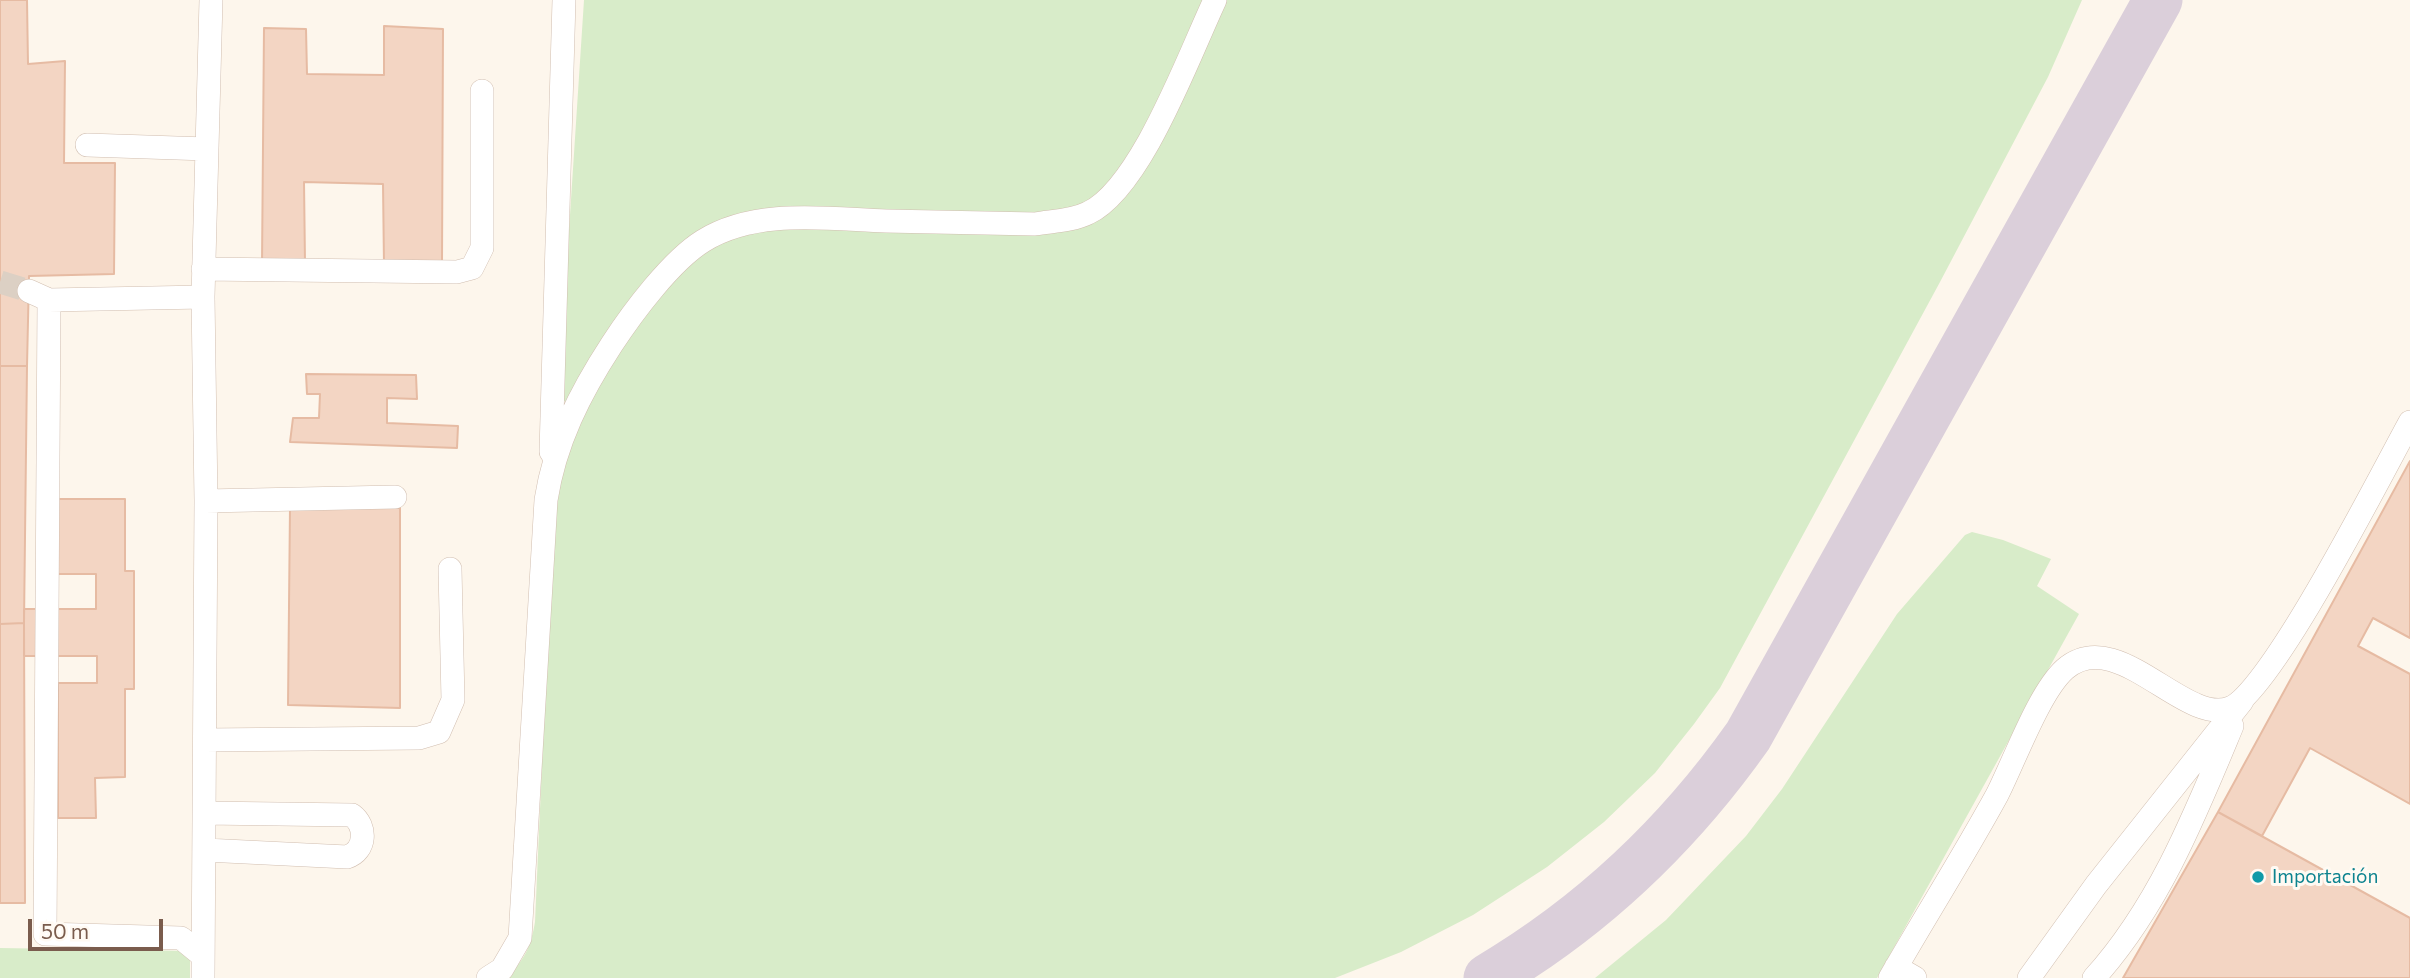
<!DOCTYPE html>
<meta charset="utf-8">
<style>
body{margin:0}
#map{position:relative;width:2410px;height:978px;overflow:hidden;background:#fdf6ec;font-family:Commissioner,sans-serif}
canvas{display:block}
.scale{position:absolute;left:28px;top:919px;width:135px;height:32px;box-sizing:border-box;border:4px solid #7a5c4d;border-top:0;padding-left:9px;font-size:21px;line-height:24px;white-space:nowrap;color:#7a5c4d;-webkit-text-stroke:5px #fffaf3;paint-order:stroke}
</style>
<div id="map">
<canvas width="2410" height="978"></canvas>
<div class="scale">50 m</div>
</div>
<script>
const c = document.querySelector('canvas').getContext('2d');
c.lineJoin = 'round';
function fillPath(path, color) {
  c.fillStyle = color;
  c.fill(path, 'evenodd');
}
function strokePath(path, color, width, dash) {
  c.strokeStyle = color;
  c.lineWidth = width;
  c.lineCap = dash ? 'butt' : 'round';
  c.setLineDash(dash || []);
  c.stroke(path);
}
function label(font, color, halo, rows, align = 'center') {
  c.font = font + ' Commissioner,sans-serif';
  c.lineWidth = 6;
  c.setLineDash([]);
  c.textBaseline = 'middle';
  c.strokeStyle = halo;
  c.fillStyle = color;
  for (const [text, x, y, turn = 0] of rows) {
    c.save();
    c.translate(x, y);
    c.rotate((+turn || 0) * Math.PI / 180);
    c.textAlign = isNaN(turn) ? turn : align;
    if (halo) c.strokeText(text, 0, 0);
    c.fillText(text, 0, 0);
    c.restore();
  }
}
fillPath(new Path2D(`
 M584 0H1204L1129 163 1088 204 1048 215 727 219 567 402 558 399Z
 M1227 0H2082L2048 77 1940 282 1720 688 1694 724 1655 773 1604 822 1547 867 1473 915 1401 952 1335 978H504C524 963 531 946 535 922L553 515 570 434 612 358 674 279 704 251 736 237 791 223 1069 226 1161 139Z
 M1972 532 2003 540 2051 559 2037 586 2079 614 1877 978H1595L1666 920 1746 836 1782 789 1897 614 1965 535Z
 M0 948 190 951V978H0Z`), '#d8ecc9');
strokePath(new Path2D(`
 M1488 978C1593 916 1678 835 1748 736L2158 0`), '#dbcfda', 49);
const building = new Path2D(`
 M0 0H27L28 64 65 61 64 163H115L114 274 29 276 27 366H0Z
 M384 26 443 29 442 263 384 265 383 184 304 182 305 263 262 264 264 28 306 29 307 74 384 75Z
 M0 366H27L24 623 0 624Z
 M306 374 416 375 417 399 387 398V423L458 426 457 448 290 442 293 418H319L320 394H307Z
 M2410 461V638L2373 618 2358 646 2410 674V804L2310 748 2262 836 2218 812Z
 M57 499H125V571H134V689H125V777L95 778 96 818H58V683H97V656H56V609H96V574H57Z
 M290 507 400 508V708L288 705Z
 M24 609H56V656H24Z
 M24 623 25 903H0V624Z
 M2218 812 2410 918V978H2123Z`);
fillPath(building, '#f3d5c3');
strokePath(building, '#e6bba3', 2);
strokePath(new Path2D(`
 M0 282 29 291`), '#dcd0c4', 23, [23, 11]);
const minor = new Path2D(`
 M87 145 207 149
 M203 269 457 272 472 268 482 248V91
 M29 291 49 300 203 297
 M49 300 45 934 181 938 203 956
 M551 452 564 0
 M206 501 395 497
 M205 740 419 738 439 732 453 700 450 569
 M205 813 352 815C367 826 366 851 347 857L205 850
 M1896 967 1915 978
 M203 978 206 501 203 297 211 0
 M488 978 502 969 520 938 546 500C555 442 580 393 612 344 633 312 671 261 703 241 756 208 827 219 886 221 936 222 986 223 1035 224 1053 221 1072 221 1088 213 1141 188 1189 55 1215 0
 M1890 978C1925 917 1963 857 1997 795 2014 762 2039 692 2065 669 2117 624 2184 726 2230 708 2271 692 2383 471 2410 422
 M2029 978 2096 885 2242 701
 M2094 978C2159 906 2195 815 2232 726`);
strokePath(minor, '#d1beb0', 24);
strokePath(minor, '#fff', 23);
for (const [x, y, r, color] of [
 [2258,877,7,"#0f9aa8"]
]) {
  const dot = new Path2D();
  dot.arc(x, y, r, 0, 2 * Math.PI);
  c.fillStyle = color;
  c.fill(dot);
  strokePath(dot, '#fffaf3', 2.5);
}
label('19px', '#0d838f', '#fffaf3', [
 ["Importación",2272,877]
], 'left');
</script>
